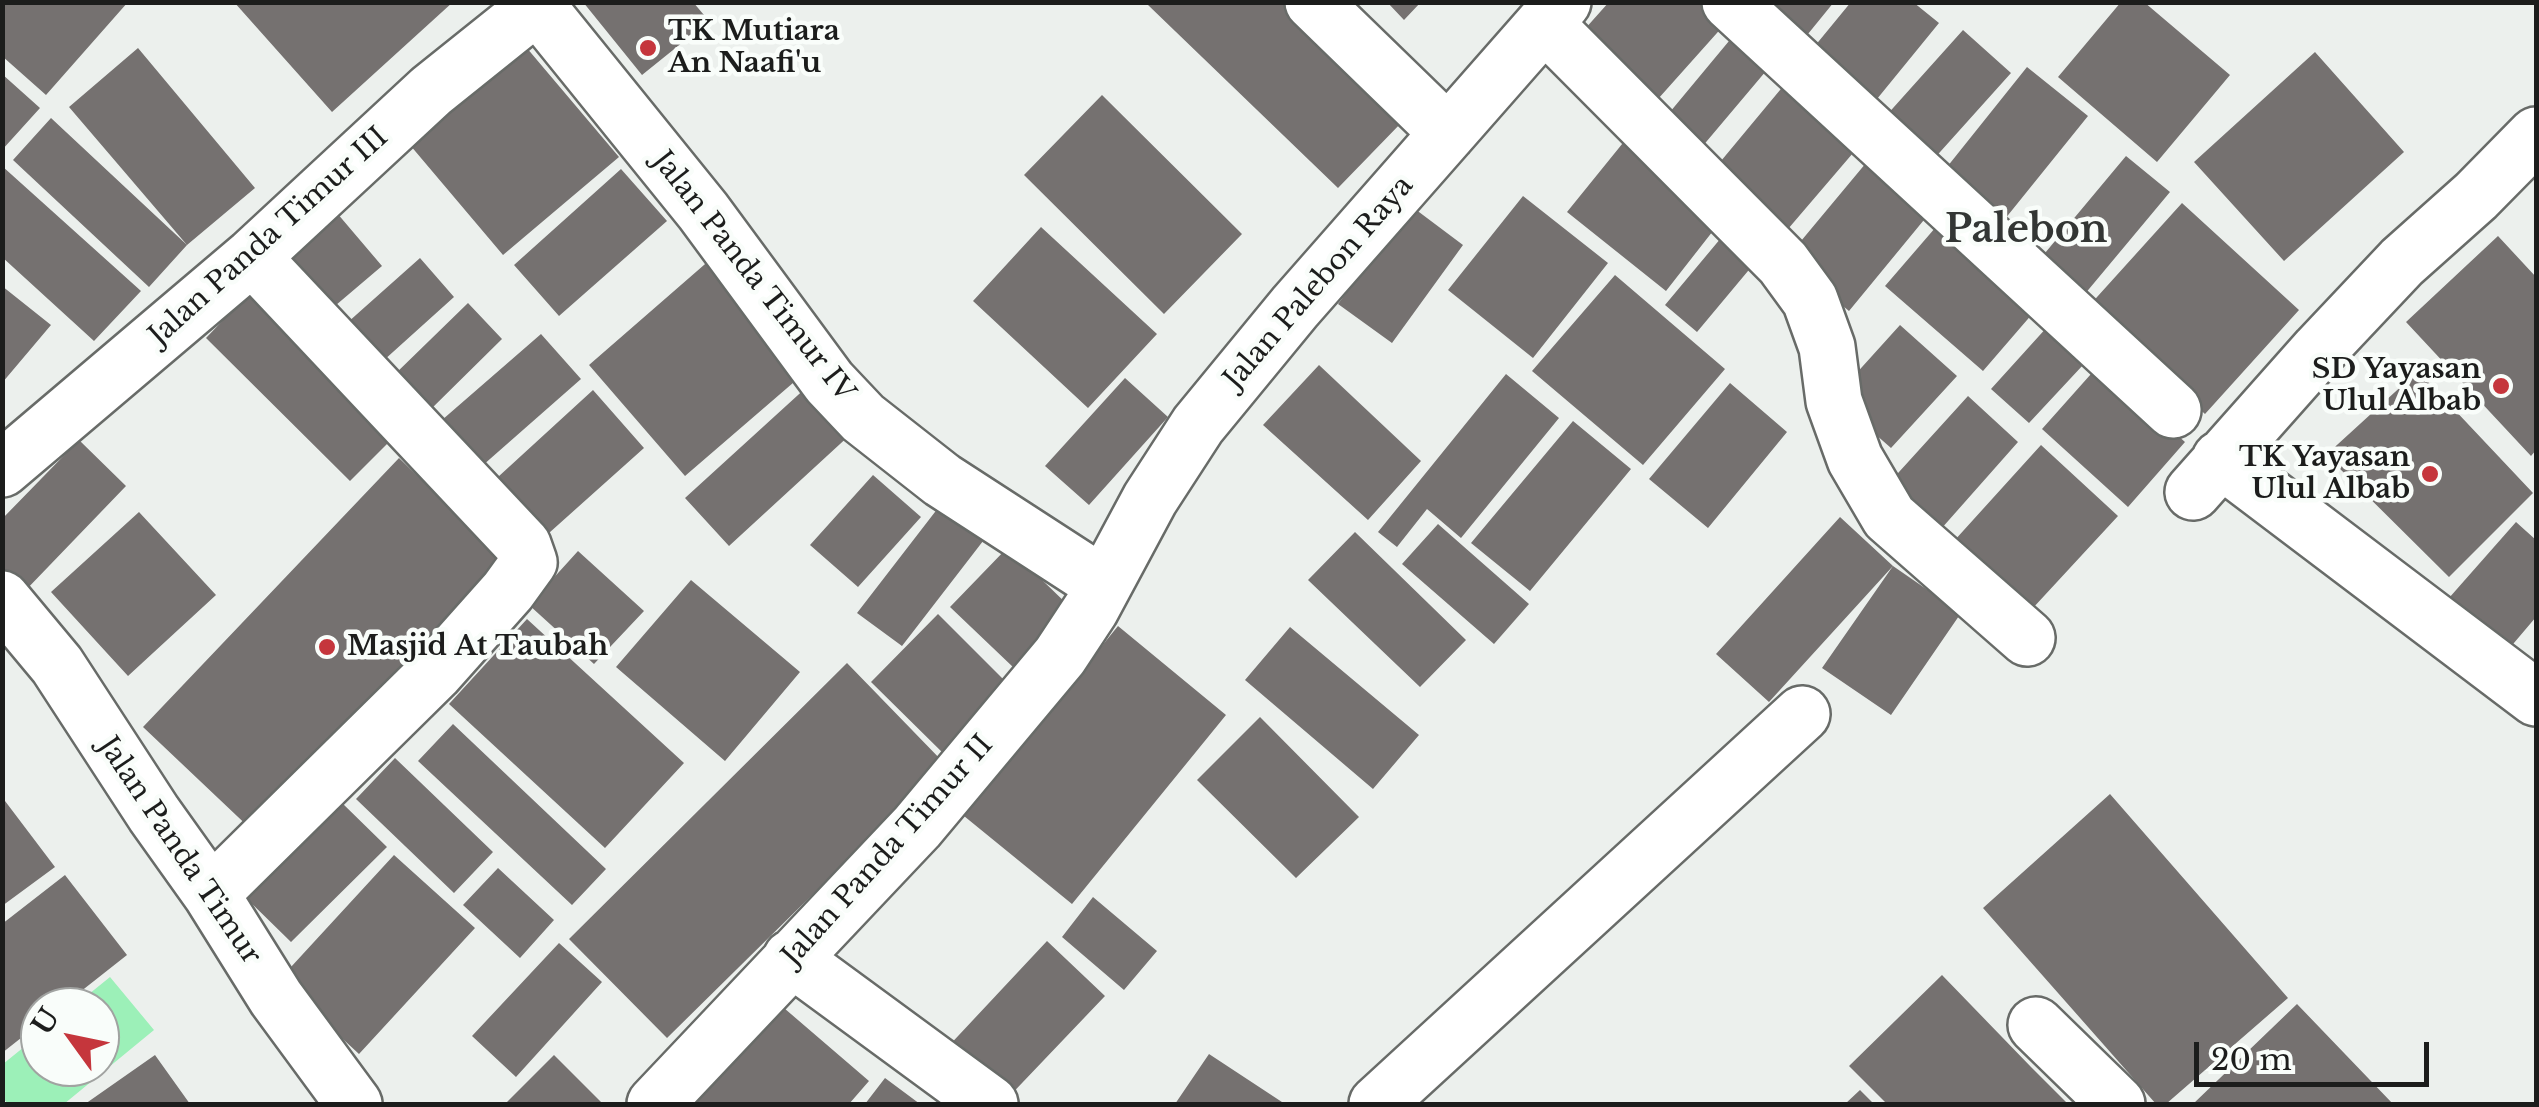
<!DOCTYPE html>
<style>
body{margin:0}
#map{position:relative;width:2539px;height:1107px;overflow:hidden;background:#ecf0ed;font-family:"Libre Baskerville",serif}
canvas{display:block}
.frame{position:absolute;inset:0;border:5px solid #1c1d1c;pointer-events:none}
.north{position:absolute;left:20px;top:987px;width:100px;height:100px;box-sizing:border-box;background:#f9fdfa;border:2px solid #a1a3a1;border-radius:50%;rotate:303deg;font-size:28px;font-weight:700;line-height:40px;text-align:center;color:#1c1d1c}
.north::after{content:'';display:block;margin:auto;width:35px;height:45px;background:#c5363c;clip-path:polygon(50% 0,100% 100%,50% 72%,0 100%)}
.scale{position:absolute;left:2194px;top:1042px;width:235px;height:45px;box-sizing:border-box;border:5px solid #1c1d1c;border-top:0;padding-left:12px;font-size:30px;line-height:35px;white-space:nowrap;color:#1c1d1c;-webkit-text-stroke:8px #f9fdfa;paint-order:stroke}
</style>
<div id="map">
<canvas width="2539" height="1107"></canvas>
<div class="frame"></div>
<div class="north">U</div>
<div class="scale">20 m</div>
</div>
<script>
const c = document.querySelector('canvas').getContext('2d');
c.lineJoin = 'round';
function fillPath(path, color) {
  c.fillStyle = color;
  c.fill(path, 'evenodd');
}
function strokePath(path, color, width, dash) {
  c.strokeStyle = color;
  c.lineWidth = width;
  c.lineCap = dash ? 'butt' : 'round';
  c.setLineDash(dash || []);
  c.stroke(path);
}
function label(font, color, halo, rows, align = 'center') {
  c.font = font + ' "Libre Baskerville",serif';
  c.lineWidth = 9;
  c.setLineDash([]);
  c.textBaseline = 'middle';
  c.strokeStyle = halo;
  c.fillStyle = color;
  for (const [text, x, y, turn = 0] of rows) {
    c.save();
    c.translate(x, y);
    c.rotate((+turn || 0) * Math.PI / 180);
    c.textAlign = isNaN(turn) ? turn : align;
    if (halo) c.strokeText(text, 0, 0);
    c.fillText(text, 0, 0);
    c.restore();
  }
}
fillPath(new Path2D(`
 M110 977 154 1030 64 1104H8L3 1098V1064L40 1034V1067H100V1007H73Z`), '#9cf0b8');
fillPath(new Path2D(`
 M2 2H128L46 95 2 56Z
 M234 2H453L332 112Z
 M583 2H693L709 21 642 75Z
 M1151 2H1281L1403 121 1338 188 1148 5Z
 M1387 2H1421L1404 20Z
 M1609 2H1702L1725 24 1658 99 1584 30Z
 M1746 2H1834L1799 45Z
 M1851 2H1913L1939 23 1868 110 1805 58Z
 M2121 2H2144L2230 75 2157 162 2058 77Z
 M1963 30 2011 73 1923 171 1876 127Z
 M515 34 619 157 503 255 399 132Z
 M1729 41 1766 71 1696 154 1660 124Z
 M138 48 255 188 187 245 149 287 13 160 51 118 187 245 69 107Z
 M2315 52 2404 152 2284 261 2194 162Z
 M2027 67 2088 116 1992 235 1931 187Z
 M2 74 40 108 2 150Z
 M1785 84 1859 146 1788 229 1716 167Z
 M1102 95 1242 234 1164 314 1024 175Z
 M1631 133 1727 213 1666 291 1567 212Z
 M2126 156 2170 192 2079 301 2035 265Z
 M1866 163 1928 215 1849 311 1786 259Z
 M2 166 141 291 94 341 2 257Z
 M621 169 667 221 559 316 514 265Z
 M1523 196 1608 263 1533 358 1448 290Z
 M2182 203 2299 310 2205 414 2088 307Z
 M331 206 382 266 329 311 279 251Z
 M1411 206 1463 245 1392 343 1338 304Z
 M1948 213 2046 298 1983 371 1885 286Z
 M1041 227 1157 334 1088 408 973 301Z
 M1726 232 1758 259 1697 332 1665 305Z
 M2498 236 2536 277V450L2531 456 2406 322Z
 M420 258 454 297 373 370 338 331Z
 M712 258 808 370 685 476 589 365Z
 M1615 275 1725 369 1643 465 1532 371Z
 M2 286 51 325 2 383Z
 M249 293 394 437 350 481 206 338Z
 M468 303 502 339 427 413 392 377Z
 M2058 315 2097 350 2029 423 1991 389Z
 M1900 325 1957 376 1891 448 1834 398Z
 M541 334 581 379 482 466 442 420Z
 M1319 365 1421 461 1368 520 1263 425Z
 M2099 365 2185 442 2128 507 2042 429Z
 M2418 371 2533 493 2449 577 2326 455Z
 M1506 374 1559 418 1461 538 1427 509 1397 547 1378 532Z
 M1125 378 1168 417 1089 505 1045 466Z
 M1730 383 1787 432 1708 528 1649 479Z
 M809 385 852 433 729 546 685 498Z
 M593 390 644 448 549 533 498 477Z
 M1968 396 2018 442 1941 529 1889 483Z
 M1573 421 1631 469 1530 591 1471 543Z
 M79 440 126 486 23 593 2 573V519Z
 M2041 445 2118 516 2020 622 1944 552Z
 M399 458 512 567 256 834 143 727Z
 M873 475 921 517 858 587 810 545Z
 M945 499 990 532 902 646 857 613Z
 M139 512 216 595 128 676 51 592Z
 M1840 517 1893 566 1961 613 1891 715 1822 668 1893 566 1769 702 1716 654Z
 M2516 522 2536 540V617L2508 650 2449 598Z
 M1438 524 1529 604 1494 644 1402 564Z
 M1355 532 1466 640 1420 687 1308 580Z
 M1008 547 1071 608 1014 668 950 607Z
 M578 551 644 611 594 664 529 605Z
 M691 580 800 672 725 761 616 667Z
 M938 614 1013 689 947 757 871 682Z
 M527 619 684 763 605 848 449 704Z
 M1118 626 1226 715 1072 904 964 816Z
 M1290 627 1419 735 1373 789 1245 680Z
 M847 663 945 764 667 1038 569 939Z
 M1260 717 1359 817 1296 878 1197 780Z
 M453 724 606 869 572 905 418 761Z
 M395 758 493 852 454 893 356 799Z
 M2110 794 2288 998 2166 1104H2156L1983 908Z
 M2 797 55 867 2 906Z
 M340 801 387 847 291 942 245 897Z
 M394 855 475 928 359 1054 279 980Z
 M498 868 554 920 520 958 463 905Z
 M65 875 127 955 61 1007H40V1023L2 1053V924Z
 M1093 897 1157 951 1124 990 1062 937Z
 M1047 941 1105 996 1002 1104 944 1051Z
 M559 943 602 982 516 1077 472 1036Z
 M1942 975 2031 1067 2068 1104H1887L1849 1066Z
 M770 996 869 1081 849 1104H677Z
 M2297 1004 2393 1104H2193Z
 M1209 1054 1285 1104H1175Z
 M155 1055 190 1104H85Z
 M554 1055 603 1104H505Z
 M885 1078 920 1104H865Z
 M1860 1090 1874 1104H1845Z`), '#757170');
const minor = new Path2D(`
 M534 2 703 211 829 382 863 418 942 480 1104 585
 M1313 2 1448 133
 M1730 2 2173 410
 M1545 24 1783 263 1810 300 1827 347 1834 401 1855 459 1889 517 2027 638
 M2220 459 2536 698
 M2 469 252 257 431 91 537 6
 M2193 492 2319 350 2402 262 2476 196 2536 135
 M2 599 57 665 154 814 211 894 276 998 354 1104
 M211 894 435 673 508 591 529 562 523 545 252 257
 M791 958 990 1104
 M2036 1025 2117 1104
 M655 1104 917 827 1060 656 1091 609 1150 499 1198 425 1295 307 1563 2
 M1377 1104 1802 714`);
strokePath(minor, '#686b68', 60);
strokePath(minor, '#fff', 55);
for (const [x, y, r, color] of [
 [648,48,10,"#c5363c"],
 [2501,386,10,"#c5363c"],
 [2430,474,10,"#c5363c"],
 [327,647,10,"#c5363c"]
]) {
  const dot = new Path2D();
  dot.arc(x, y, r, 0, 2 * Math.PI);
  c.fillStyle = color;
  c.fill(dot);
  strokePath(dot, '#f9fdfa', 4);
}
label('bold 28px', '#1c1d1c', '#f9fdfa', [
 ["TK Mutiara",668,32],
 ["An Naafi'u",668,64],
 ["SD Yayasan",2481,370,"right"],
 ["Ulul Albab",2481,402,"right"],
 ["TK Yayasan",2410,458,"right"],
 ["Ulul Albab",2410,490,"right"],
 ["Masjid At Taubah",347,647]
], 'left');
label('28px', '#1c1d1c', '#f9fdfa', [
 ["Jalan Panda Timur III",269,237,-42],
 ["Jalan Panda Timur IV",753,277,52],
 ["Jalan Palebon Raya",1319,283,-49],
 ["Jalan Panda Timur",179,851,56],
 ["Jalan Panda Timur II",888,851,-48]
]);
label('bold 38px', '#333634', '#f9fdfa', [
 ["Palebon",2026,231]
]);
</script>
